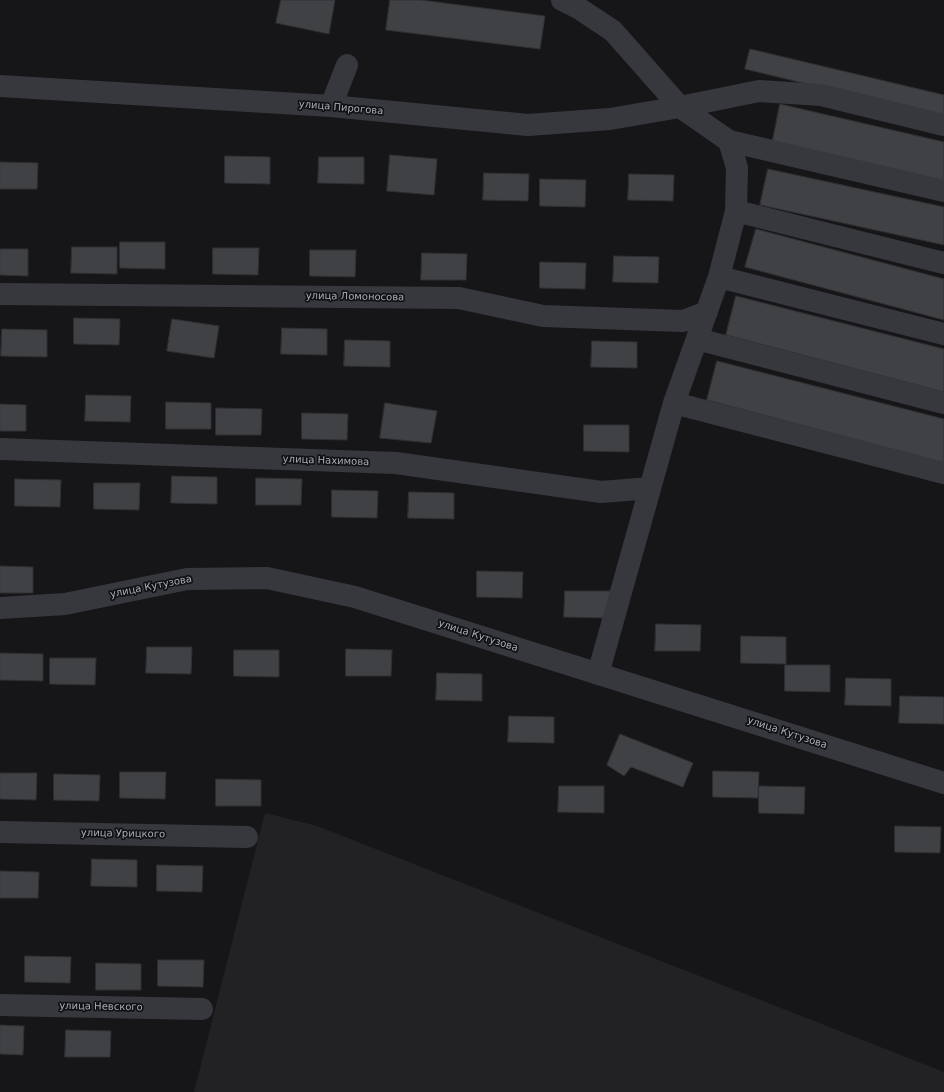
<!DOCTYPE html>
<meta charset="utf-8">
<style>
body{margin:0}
canvas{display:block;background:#161618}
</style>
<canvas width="944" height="1092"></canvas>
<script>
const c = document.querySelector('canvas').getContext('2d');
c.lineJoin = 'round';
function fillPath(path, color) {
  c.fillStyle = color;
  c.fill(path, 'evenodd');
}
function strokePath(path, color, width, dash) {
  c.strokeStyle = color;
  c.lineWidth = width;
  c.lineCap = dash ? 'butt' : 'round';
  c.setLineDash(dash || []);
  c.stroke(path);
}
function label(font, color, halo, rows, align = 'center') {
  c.font = font + ' "DejaVu Sans",sans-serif';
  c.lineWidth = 3.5;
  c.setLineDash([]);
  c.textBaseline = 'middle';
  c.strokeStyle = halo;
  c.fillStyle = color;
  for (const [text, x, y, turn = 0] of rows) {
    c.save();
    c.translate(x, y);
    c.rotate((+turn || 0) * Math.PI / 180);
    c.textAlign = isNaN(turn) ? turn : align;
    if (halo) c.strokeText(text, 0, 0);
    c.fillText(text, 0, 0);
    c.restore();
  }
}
fillPath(new Path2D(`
 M265 813 317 826 944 1072V1092H194Z`), '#222225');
const building = new Path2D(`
 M281 0H335L329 34 276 23Z
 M390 0H421L545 16 540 49 386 30Z
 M750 49 944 95V117L745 69Z
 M780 104 944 142V184L772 144Z
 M390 155 437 159 434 195 387 191Z
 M225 156 270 157V184L225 183Z
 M319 157H364V184L318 183Z
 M0 162 38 163 37 189H0Z
 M768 169 944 207V245L760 205Z
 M484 173 529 174 528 201 483 200Z
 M629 174 674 175 673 201 628 200Z
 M540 179 586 180 585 207 540 206Z
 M756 229 944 279V320L745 267Z
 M120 242H165V269L120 268Z
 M72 247H117V274L71 273Z
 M213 248H259L258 275 213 274Z
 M0 249H28V276L0 275Z
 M310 250H356L355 277 310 276Z
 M422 253 467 254 466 280H421Z
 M614 256 659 257 658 283 613 282Z
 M540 262 586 263 585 289 540 288Z
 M736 296 944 349V392L726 335Z
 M74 318 120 319 119 345 74 344Z
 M172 319 219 326 214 358 167 351Z
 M282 328 327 329V355L281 354Z
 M2 329 47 330V357L1 356Z
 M345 340 390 341V367L344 366Z
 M592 341 637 342V368L591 367Z
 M717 361 944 419V463L707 400Z
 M86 395 131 396 130 422 85 421Z
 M166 402 211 403V429H166Z
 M385 403 437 411 431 443 380 438Z
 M0 404 26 405V431H0Z
 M216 408 262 409 261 435H216Z
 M302 413 348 414 347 440 302 439Z
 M584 425H629V452L584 451Z
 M172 476 217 477V504L171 503Z
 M256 478 302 479 301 505H256Z
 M15 479 61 480 60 507 15 506Z
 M94 483H140L139 510 94 509Z
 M332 490 378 491 377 518 332 517Z
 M409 492 454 493V519L408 518Z
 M0 566 33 567V593H0Z
 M477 571 523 572 522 598 477 597Z
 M565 591H610V618L564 617Z
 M656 624 701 625 700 651H655Z
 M741 636 786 637V664L741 663Z
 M147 647H192L191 674 146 673Z
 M346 649 392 650 391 676H346Z
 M234 650H279V677L234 676Z
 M0 653 43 654V681L0 680Z
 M50 658H96L95 685 50 684Z
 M785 665H830V692L785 691Z
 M437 673 482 674V701L436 700Z
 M846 678 891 679V706L845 705Z
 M900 696 944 697V724L899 723Z
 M509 716 554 717V743L508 742Z
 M620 734 693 763 683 787 631 767 624 776 607 765Z
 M713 771 759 772 758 798 713 797Z
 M120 772H166L165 799 120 798Z
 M0 773H37L36 800 0 799Z
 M54 774 100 775 99 801 54 800Z
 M216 779 261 780V806H216Z
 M559 786H604V813L558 812Z
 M759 786 805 787 804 814 759 813Z
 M895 826 941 827 940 853 895 852Z
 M92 859 137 860V887L91 886Z
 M157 865 203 866 202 892 157 891Z
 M0 871 39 872 38 898H0Z
 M25 956 71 957 70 983 25 982Z
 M158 960H204L203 987 158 986Z
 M96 963 141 964V990H96Z
 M0 1025 24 1026 23 1055 0 1054Z
 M66 1030 111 1031 110 1057H65Z`);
fillPath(building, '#404145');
strokePath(building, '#303034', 1);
strokePath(new Path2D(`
 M562 0 580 9 613 31 680 107 729 141 737 168 736 211 719 277 674 403 598 674
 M0 86 331 106 528 125 610 119 680 107 759 91 821 95 944 125
 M331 106 347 65
 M729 141 944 191
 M736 211 944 263
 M719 277 944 334
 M0 294 459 298 543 316 683 321 707 312
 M697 339 944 403
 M674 403 944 473
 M0 449 396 463 601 492 650 488
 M0 608 65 604 187 579 267 578 355 597 944 783
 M0 832 247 837
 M0 1005 202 1009`), '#37383d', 22);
label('10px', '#a8adb8', '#111113', [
 ["улица Пирогова",341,108,5],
 ["улица Ломоносова",355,297,1],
 ["улица Нахимова",326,461,2],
 ["улица Кутузова",151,587,-11],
 ["улица Кутузова",478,636,18],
 ["улица Кутузова",787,733,18],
 ["улица Урицкого",123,834,1],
 ["улица Невского",101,1007,1]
]);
</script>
